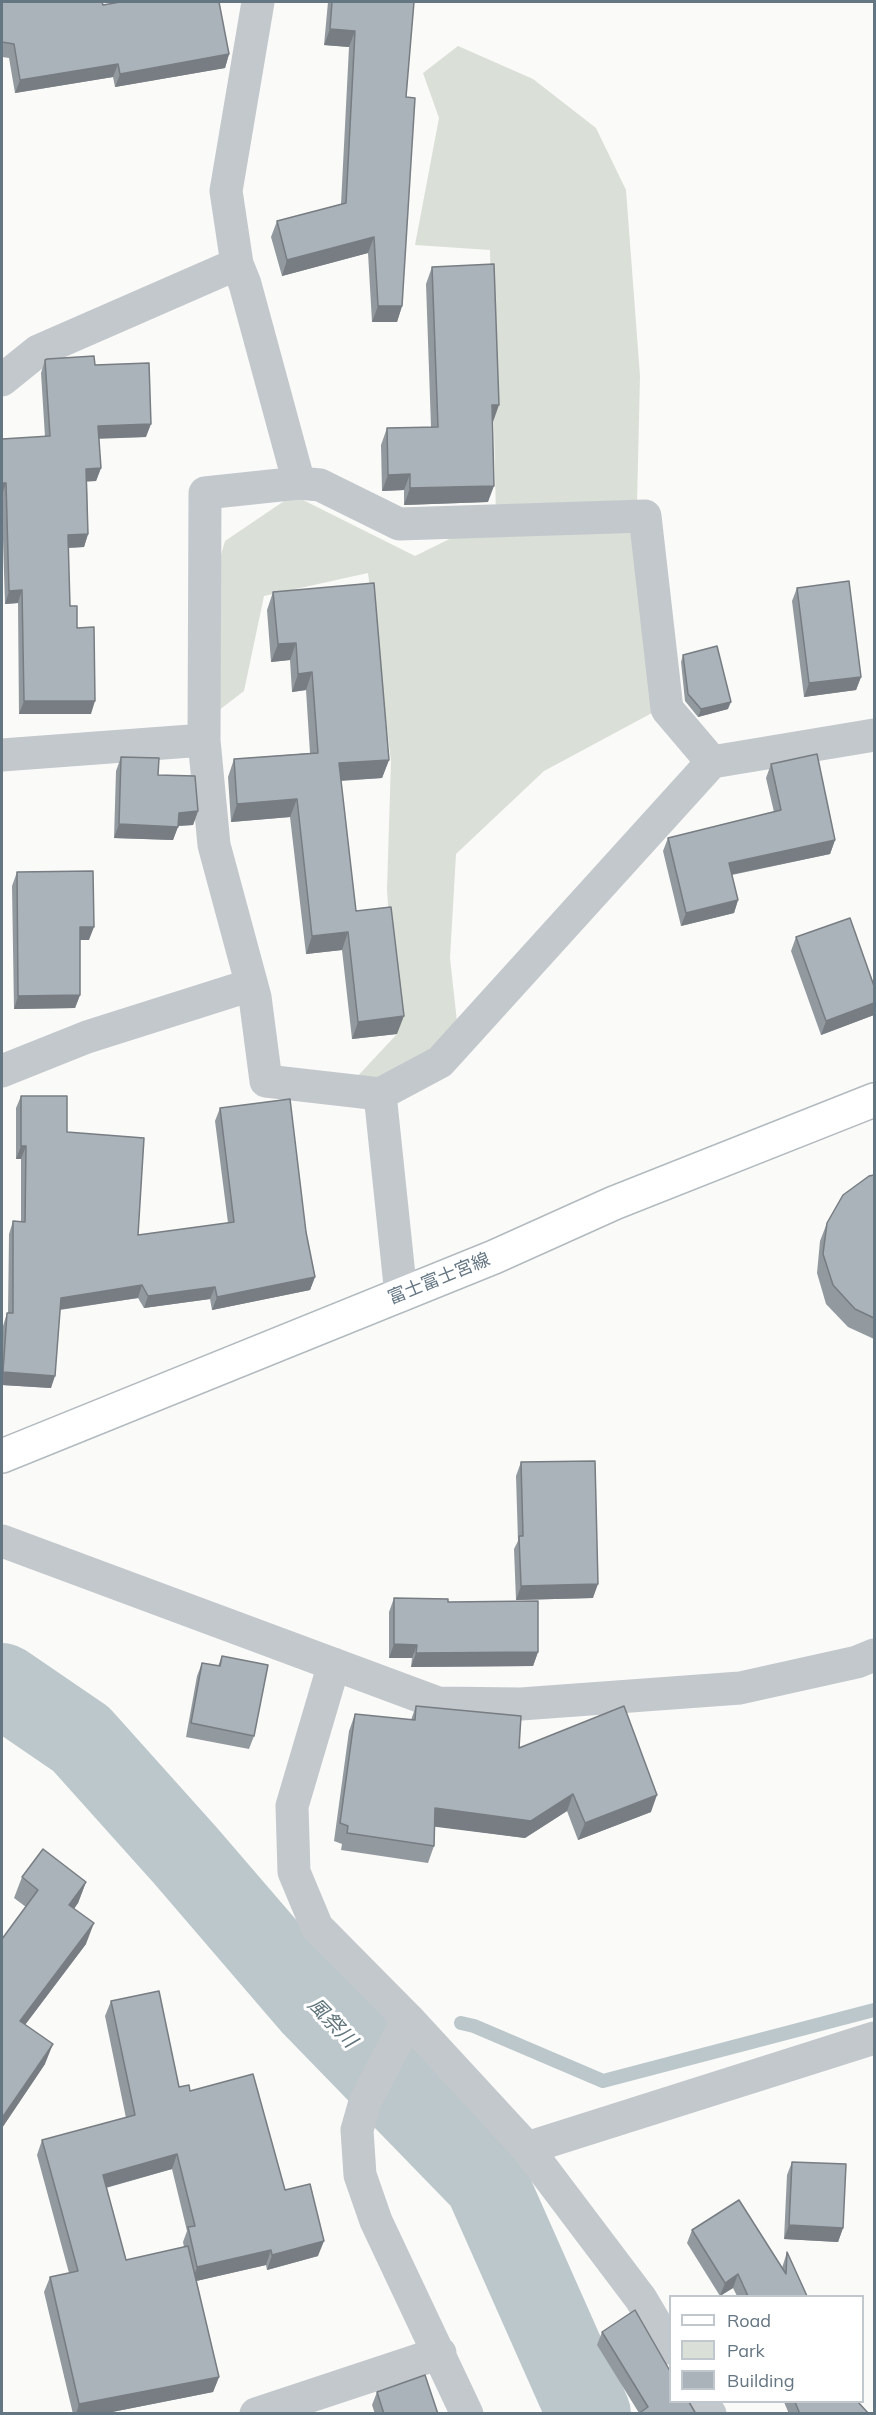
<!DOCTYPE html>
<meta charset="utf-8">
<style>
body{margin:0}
#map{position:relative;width:876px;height:2415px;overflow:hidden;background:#fafaf8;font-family:Mulish,sans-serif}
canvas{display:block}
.frame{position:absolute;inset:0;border:3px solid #657683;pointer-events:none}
.legend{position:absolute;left:669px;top:2295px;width:195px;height:108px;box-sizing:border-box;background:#fff;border:2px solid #c1c8cd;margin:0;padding:8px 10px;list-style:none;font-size:18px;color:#657683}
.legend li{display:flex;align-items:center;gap:12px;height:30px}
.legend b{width:30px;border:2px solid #c1c8cd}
</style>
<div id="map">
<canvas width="876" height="2415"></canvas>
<div class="frame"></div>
<ul class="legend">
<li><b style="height:8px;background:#fff"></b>Road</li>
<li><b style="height:16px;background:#dadfd7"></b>Park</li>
<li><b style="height:16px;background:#aab3b9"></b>Building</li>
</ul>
</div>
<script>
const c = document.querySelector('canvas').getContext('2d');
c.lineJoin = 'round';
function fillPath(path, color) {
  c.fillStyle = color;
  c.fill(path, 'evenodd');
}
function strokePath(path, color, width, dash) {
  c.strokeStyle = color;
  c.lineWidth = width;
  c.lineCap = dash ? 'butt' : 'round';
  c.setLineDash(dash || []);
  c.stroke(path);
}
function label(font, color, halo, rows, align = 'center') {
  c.font = font + ' Mulish,"Noto Sans JP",sans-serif';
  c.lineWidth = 6;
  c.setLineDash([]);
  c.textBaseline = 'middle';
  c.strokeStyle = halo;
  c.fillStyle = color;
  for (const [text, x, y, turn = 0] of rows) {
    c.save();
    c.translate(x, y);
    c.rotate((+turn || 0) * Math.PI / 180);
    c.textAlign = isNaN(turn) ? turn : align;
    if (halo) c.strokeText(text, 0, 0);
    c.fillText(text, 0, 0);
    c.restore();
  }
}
fillPath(new Path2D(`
 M458 46 533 79 596 128 626 190 640 376 637 504 652 713 544 771 456 854 450 958 458 1031 413 1083 354 1080 397 1034 387 890 391 761 368 573 264 596 244 691 214 714 201 623 225 541 293 495 415 556 496 516 490 250 415 245 439 118 423 73Z`), '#dadfd7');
strokePath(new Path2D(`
 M314 2005 371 2013
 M461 2023 474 2026 603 2081 874 2010`), '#bbc7cb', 14);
strokePath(new Path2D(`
 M2 1685 81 1739 185 1855 314 2005 486 2182 589 2414`), '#bbc7cb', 84);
const secondary = new Path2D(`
 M2 1456 494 1257 614 1203 874 1100`);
strokePath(secondary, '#b3babf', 36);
strokePath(new Path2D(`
 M258 2 226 191 237 264 245 284 299 483
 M2 380 38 351 237 264
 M2 755 204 740
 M2 1071 87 1037 251 985
 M380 1094 266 1081 255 997 214 845 204 740 205 493 299 483 320 485 399 524 645 516 667 709 712 762
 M401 1295 380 1094 440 1062 712 762 874 735
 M2 1541 438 1703 521 1704 740 1688 857 1662 874 1655
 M334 1664 292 1806 294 1872 317 1927 408 2019 527 2148 641 2299 670 2348
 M408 2019 365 2102 357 2130 360 2175 376 2221 467 2414
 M527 2148 874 2038
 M702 2402 710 2414
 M256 2414 440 2353`), '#c3c8cc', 33);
strokePath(secondary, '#fff', 33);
fillPath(new Path2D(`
 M2 2 103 5 229 54 225 68 115 87 113 77 15 93 9 58 2 57Z
 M328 2H414L406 97 402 306 397 322H372L368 253 282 276 271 237 277 221 341 204 349 47 324 45Z
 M432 267 493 422 488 502 404 505V490L382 491 381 445 387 428 431 427 426 284Z
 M45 360 95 365 146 437 99 438 101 468 96 481H87L88 534 84 547 68 548 70 606 77 628 91 714H19L18 603 5 604 2 508V439L45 437 41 373Z
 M797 588 861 677 856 690 804 697 792 601Z
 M273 592 389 760 382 778 341 781 356 911 397 1034 352 1039 342 950 306 954 290 817 231 822 228 777 234 759 310 753 306 690 292 692 290 660 271 662 267 610Z
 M683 655 728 709 698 717 685 701 681 662Z
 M121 757 158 775 198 811 193 825 178 826 173 840 114 838 116 771Z
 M771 764 835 840 830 854 732 875 738 900 734 913 681 926 663 851 668 838 774 812 766 778Z
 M17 872 89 940H80V995L75 1008 14 1009 12 886Z
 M796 937 874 986V1015L821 1035 791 951Z
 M21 1096 67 1132 138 1235 228 1223 215 1121 220 1108 306 1232 315 1277 310 1290 212 1310 210 1299 144 1308 138 1298 60 1310 51 1388 2 1385V1340L3 1326 7 1313H8L9 1234 13 1221H21V1159H16V1108Z
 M874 1175V1339L848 1327 826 1304 817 1273 820 1241 827 1223Z
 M521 1462 593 1598 516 1600 514 1549 518 1541 516 1476Z
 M394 1598 448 1602 538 1652 533 1666 411 1667 412 1658H389V1612Z
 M222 1656 254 1736 249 1749 186 1737 197 1676 202 1663 218 1666Z
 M416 1706 519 1748 651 1812 578 1840 567 1811 525 1838 435 1826 434 1846 428 1863 341 1850 342 1844 334 1841 349 1731 355 1714 411 1720Z
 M22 1877 86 1882 78 1903 74 1909 86 1944 25 2025 45 2064 2 2128 26 1907 14 1898Z
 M111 2001 179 2087 190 2091 285 2190 318 2256 267 2270 266 2265 196 2281 219 2377 213 2392 102 2414H73L44 2292 50 2277 69 2273 37 2155 42 2140 126 2118 105 2016ZM172 2169 187 2231 183 2242 184 2247 126 2260 106 2188Z
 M792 2162 843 2228 838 2242 784 2239 787 2175Z
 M692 2230 782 2268 787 2252 807 2296H737L733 2288 720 2296 687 2243Z
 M602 2332 696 2414 639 2413 597 2345Z
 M377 2392 438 2414H375L372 2405Z
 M784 2402H858L869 2414H789Z`), '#929a9f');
fillPath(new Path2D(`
 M330 29 355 31 349 47 324 45Z
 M229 54 225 68 115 87 120 74Z
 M118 64 113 77 15 93 20 80Z
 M374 237 368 253 282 276 287 260Z
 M378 306H402L397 322H372Z
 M492 405H499L493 422Z
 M151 424 146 437 94 439 98 426Z
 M101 468 96 481 82 482 86 469Z
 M410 474 404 490 382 491 388 475Z
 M2 483H6L2 495Z
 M494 486 488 502 404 505 410 488Z
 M88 534 84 547 63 548 68 535Z
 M22 590 18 603 5 604 9 591Z
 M296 643 290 660 271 662 278 644Z
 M312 672 306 690 292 692 298 674Z
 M861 677 856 690 804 697 809 683Z
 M24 701H95L91 714H19Z
 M731 702 728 709 698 717 701 709Z
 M389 760 382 778 332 781 339 763Z
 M297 799 290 817 231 822 237 804Z
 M198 811 193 825 176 826 178 827 173 840 114 838 119 824 179 813Z
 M835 840 830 854 724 876 729 863Z
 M738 900 734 913 681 926 686 913Z
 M80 927H94L89 940H75Z
 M348 932 342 950 306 954 312 936Z
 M80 995 75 1008 14 1009 18 996Z
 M874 1003V1015L821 1035 826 1021Z
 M404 1016 397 1034 352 1039 358 1022Z
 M21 1146H26L21 1159H16Z
 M315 1277 310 1290 212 1310 217 1297Z
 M142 1285 138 1298 56 1310 61 1298Z
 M215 1287 210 1299 144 1308 148 1296Z
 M3 1372 55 1376 51 1388 2 1385V1375Z
 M598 1584 593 1598 516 1600 521 1586Z
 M394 1644 417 1645 412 1658H389Z
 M538 1652 533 1666 411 1667 416 1653Z
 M573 1794 567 1811 525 1838 429 1826 435 1808Z
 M657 1795 651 1812 578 1840 585 1823Z
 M86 1882 78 1903 61 1926 69 1905Z
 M94 1923 86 1944 12 2042 20 2021Z
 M53 2044 45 2064 2 2128V2118Z
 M177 2154 172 2169 97 2190 103 2175Z
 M789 2225 843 2228 838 2242 784 2239Z
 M324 2241 318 2256 267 2270 272 2255Z
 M271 2250 266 2265 192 2282 197 2267Z
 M738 2274 733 2288 720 2296 725 2283Z
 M219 2377 213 2392 102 2414H76L79 2404Z`), '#777d82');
const building = new Path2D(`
 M2 2H102L103 5 120 2H219L229 54 120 74 118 64 20 80 14 44 2 42Z
 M332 2H414L406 97 415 98 402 306H378L374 237 287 260 277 221 346 203 355 31 330 29Z
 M494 264 499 405H492L494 486 410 488V474L388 475 387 428 438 427 432 267Z
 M94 356 95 365 149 363 151 424 98 426 101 468 86 469 88 534 68 535 70 606H77V628L94 627 95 701H24L22 590 9 591 6 483H2V439L50 436 45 360 47 359Z
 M849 581 861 677 809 683 797 588Z
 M374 583 389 760 339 763 356 911 391 907 404 1016 358 1022 348 932 312 936 297 799 237 804 234 759 318 753 312 672 298 674 296 643 278 644 273 592Z
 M717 646 731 702 701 709 688 694 683 655Z
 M817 754 835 840 729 863 738 900 686 913 668 838 781 810 771 764Z
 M121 757 159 758 158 775 195 776 198 811 179 813 178 827 119 824Z
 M93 871 94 927H80V995L18 996 17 872Z
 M850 918 874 986V1003L826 1021 796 937Z
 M21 1096H67V1132L144 1138 138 1235 234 1222 220 1108 290 1099 306 1232 315 1277 217 1297 215 1287 148 1296 142 1285 61 1298 55 1376 3 1372 7 1313H13V1221L25 1222 26 1146H21Z
 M874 1175V1318L855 1309 833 1285 823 1254 827 1223 843 1195 869 1176Z
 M595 1461 598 1584 521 1586 519 1536H523L521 1462Z
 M394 1598 448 1599V1602L538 1601V1652L416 1653 417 1645 394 1644Z
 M222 1656 268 1665 254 1736 191 1723 202 1663 220 1666Z
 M416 1706 521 1716 519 1748 624 1706 657 1795 585 1823 573 1794 531 1821 435 1808 434 1846 347 1833 348 1826 340 1823 355 1714 415 1720Z
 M43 1849 86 1882 69 1905 94 1923 20 2021 53 2044 2 2118V1939L38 1890 22 1877Z
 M159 1991 179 2087 189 2085 190 2091 253 2074 285 2190 310 2184 324 2241 272 2255 271 2250 197 2267 188 2227 195 2226 177 2154 103 2175 126 2260 188 2246 219 2377 79 2404 50 2277 78 2271 42 2140 135 2115 111 2001Z
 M792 2162 846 2164 843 2228 789 2225Z
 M739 2200 786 2274 787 2252 807 2296H748L738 2274 725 2283 692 2230Z
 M635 2310 670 2371V2402H689L696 2414H638L648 2407 602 2332Z
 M425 2375 438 2414H384L377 2392Z
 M795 2402H858L869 2414H800Z`);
fillPath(building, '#aab3b9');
strokePath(building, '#777d82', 1.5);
label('18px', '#657683', '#fff', [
 ["富士富士宮線",439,1279,-22]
]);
label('italic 20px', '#60757c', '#fff', [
 ["風祭川",332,2023,46]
]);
</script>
